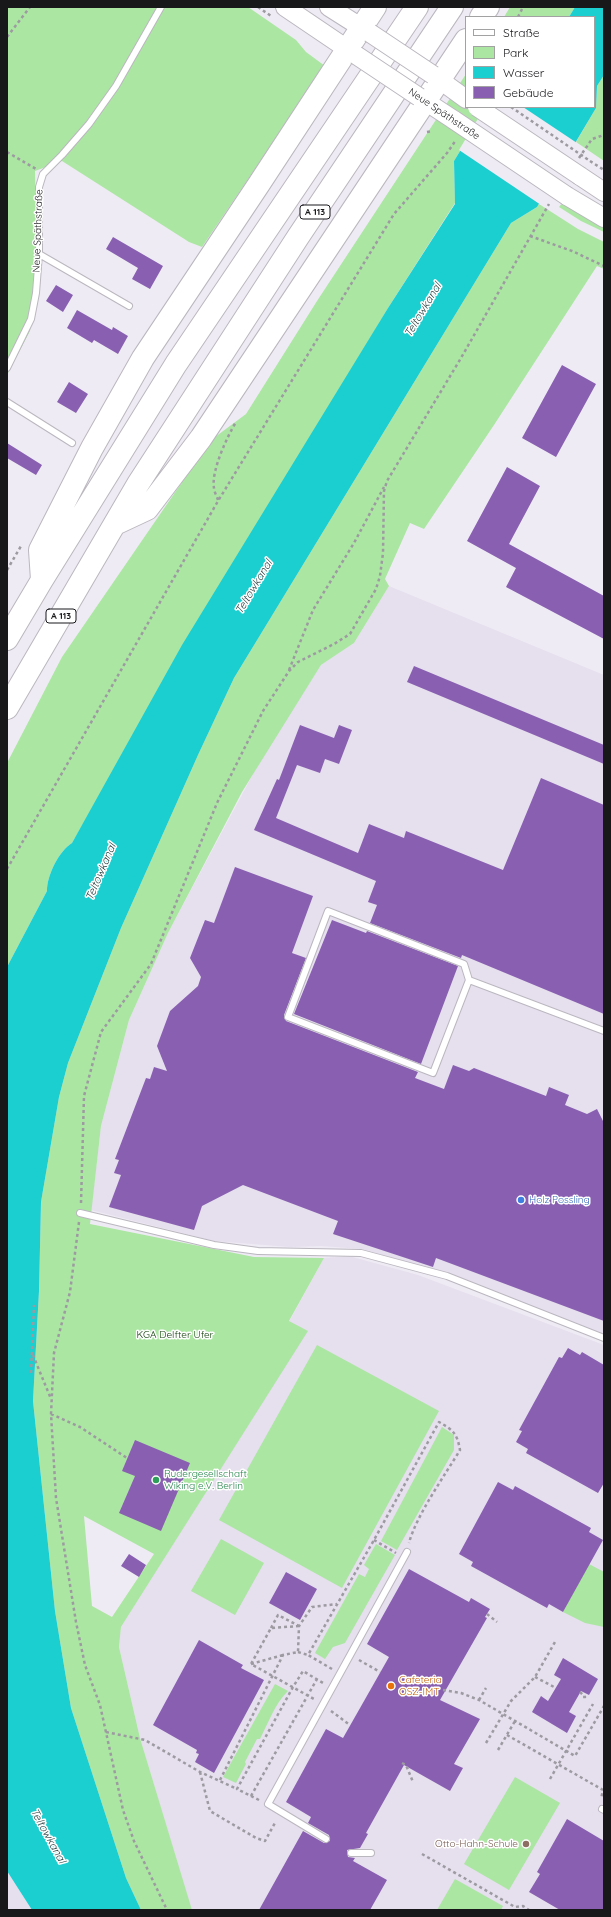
<!DOCTYPE html>
<meta charset="utf-8">
<style>
body{margin:0}
#map{position:relative;width:611px;height:1917px;overflow:hidden;background:#efebf4;font-family:Quicksand,sans-serif}
canvas{display:block}
.frame{position:absolute;inset:0;border:8px solid #18171a;pointer-events:none}
.legend{position:absolute;left:465px;top:16px;width:130px;height:92px;box-sizing:border-box;background:#fff;border:1px solid #a3a2a3;margin:0;padding:5px 7px;list-style:none;font-size:12px;color:#18171a}
.legend li{display:flex;align-items:center;gap:8px;height:20px}
.legend b{width:20px;border:1px solid #a3a2a3}
</style>
<div id="map">
<canvas width="611" height="1917"></canvas>
<div class="frame"></div>
<ul class="legend">
<li><b style="height:5px;background:#fff"></b>Straße</li>
<li><b style="height:11px;background:#ace6a3"></b>Park</li>
<li><b style="height:11px;background:#1bced0"></b>Wasser</li>
<li><b style="height:11px;background:#8960b1"></b>Gebäude</li>
</ul>
</div>
<script>
const c = document.querySelector('canvas').getContext('2d');
c.lineJoin = 'round';
function fillPath(path, color) {
  c.fillStyle = color;
  c.fill(path, 'evenodd');
}
function strokePath(path, color, width, dash) {
  c.strokeStyle = color;
  c.lineWidth = width;
  c.lineCap = dash ? 'butt' : 'round';
  c.setLineDash(dash || []);
  c.stroke(path);
}
function label(font, color, halo, rows, align = 'center') {
  c.font = font + ' Quicksand,sans-serif';
  c.lineWidth = 3;
  c.setLineDash([]);
  c.textBaseline = 'middle';
  c.strokeStyle = halo;
  c.fillStyle = color;
  for (const [text, x, y, turn = 0] of rows) {
    c.save();
    c.translate(x, y);
    c.rotate((+turn || 0) * Math.PI / 180);
    c.textAlign = isNaN(turn) ? turn : align;
    if (halo) c.strokeText(text, 0, 0);
    c.fillText(text, 0, 0);
    c.restore();
  }
}
fillPath(new Path2D(`
 M389 586 604 675V1335L425 1267 362 1249 321 1246 290 1247 214 1241 91 1210 101 1126 129 1020 168 933 267 748 321 665 354 643Z
 M349 1256 418 1275 604 1345V1910H192L190 1906 140 1738 119 1647 121 1627 307 1331 289 1322 324 1258Z
 M7 1871 18 1888 32 1910H7Z`), '#e6dfee');
fillPath(new Path2D(`
 M7 7H248L296 40 306 52 325 66 202 247 189 242 62 161 35 171 37 276 30 331 7 375Z
 M510 7H575L569 17H504Z
 M466 74V107H487L454 161 455 203 388 308 72 843C59 851 47 875 47 891L7 967V763L62 657 211 440 246 414 317 301Z
 M604 75V161L576 142 596 108 597 86Z
 M563 202 604 226V232L581 221 559 207Z
 M539 204 578 229 604 242V269L597 266 494 425 424 529 410 523 385 579 389 586 354 643 321 665 242 792 168 933 129 1020 101 1126 90 1224 254 1257 324 1258 289 1321 308 1331 121 1627 119 1647 140 1738 192 1910H141L126 1878 71 1708 55 1611 33 1401 39 1291 41 1202 59 1097 68 1063 121 928 198 755 234 678 511 223 537 207ZM84 1516 154 1554 112 1617 92 1606Z
 M317 1345 439 1411 342 1588 219 1520Z
 M442 1427 454 1435V1450L397 1550 381 1541Z
 M221 1539 264 1563 235 1615 191 1591Z
 M376 1544 395 1555 345 1643 333 1647 325 1659 315 1653 359 1574 365 1577 369 1569 364 1565Z
 M589 1564 604 1572V1627L585 1623 563 1612Z
 M275 1684 288 1691C275 1703 268 1724 260 1739H257L245 1762 246 1764 236 1783 223 1777Z
 M515 1777 560 1803 509 1890 464 1864Z
 M455 1879 503 1906 501 1910H437Z`), '#ace6a3');
fillPath(new Path2D(`
 M575 7H604V75L597 86 596 108 537 207 511 223 234 678 198 755 121 928 68 1063 59 1097 41 1202 39 1291 33 1401 55 1611 71 1708 126 1878 141 1910H32L7 1871V967L47 891C47 875 59 851 72 843L182 645 388 308 455 204 454 161 487 107H594V17H569Z`), '#1bced0');
fillPath(new Path2D(`
 M485 107H523L577 143 541 205 459 150Z`), '#efebf4');
fillPath(new Path2D(`
 M113 237 163 266 150 289 132 279 138 268 106 249Z
 M56 285 73 295 63 312 46 301Z
 M77 310 112 330 113 327 128 336 118 354 94 340 92 343 67 328Z
 M562 365 596 384 556 457 522 438Z
 M69 382 88 394 76 413 57 402Z
 M7 443 42 465 36 475 7 458Z
 M507 467 540 486 509 544 604 596V639L506 587 516 568 467 541Z
 M414 666 604 745V764L407 682Z
 M300 725 334 738 339 725 352 730 339 764 325 759 320 773 297 765 276 818 358 853 369 824 404 838 406 831 503 870 541 778 604 805V1014L462 955 461 958 370 923 377 905 368 902 376 881 254 830 277 779 279 780Z
 M235 867 313 896 292 953 306 958 284 1015 286 1021 418 1072 415 1078 444 1089 453 1065 469 1071 474 1068 546 1096 549 1087 569 1095 565 1105 587 1114 597 1109 604 1123V1321L436 1258 433 1267 333 1234 338 1221 243 1185 202 1206 194 1230 109 1207 121 1175 114 1173 119 1160 115 1159 146 1078 150 1079 154 1067 167 1071 157 1046 170 1011 198 986 201 977 190 958 205 920 214 923Z
 M332 920 366 933 367 931 458 966 421 1064 294 1014Z
 M568 1348 580 1355 582 1352 604 1365V1483L598 1493 526 1453 528 1449 516 1442 522 1431 519 1430 559 1357 562 1358Z
 M135 1440 190 1463 161 1531 119 1513 135 1476 122 1471Z
 M498 1482 513 1490 515 1486 591 1528 589 1532 603 1540 563 1612 549 1604 547 1608 471 1566 473 1562 459 1554Z
 M129 1554 146 1565 139 1577 121 1566Z
 M409 1569 469 1602 471 1598 490 1609 485 1617 487 1618 440 1700 480 1719 454 1764 463 1768 450 1791 404 1765 366 1833 368 1834 360 1848 347 1850 348 1857 355 1858 353 1861 387 1880 370 1910H259L303 1831 324 1843 330 1841 329 1835 308 1823 311 1817 286 1802 326 1729 343 1738 389 1657 367 1644Z
 M286 1572 317 1589 300 1620 269 1603Z
 M199 1640 243 1665 241 1668 264 1680 214 1773 195 1762 199 1754 196 1753 197 1750 153 1725Z
 M563 1658 598 1679 589 1695 581 1691 569 1712 576 1716 567 1733 532 1712 541 1696 548 1701 561 1679 554 1675Z
 M567 1819 604 1841V1910H560L529 1892 540 1874 537 1872Z`), '#8960b1');
const lane = new Path2D(`
 M39 254 129 306
 M7 368 31 319 36 293 39 254V187L43 174 62 155 89 124 116 86 161 7
 M7 402 72 443
 M469 980 464 964 328 911 288 1017 433 1073 469 980 604 1031
 M80 1213 214 1245 258 1251 361 1253 447 1276 604 1338
 M602 1809 604 1810
 M326 1839 268 1804 407 1552
 M351 1853H371`);
const secondary = new Path2D(`
 M285 7 356 55
 M329 7 370 33
 M433 75 466 99
 M419 97 454 120
 M580 176 604 192
 M567 196 604 218`);
const highway = new Path2D(`
 M481 17 488 7
 M115 524 147 509 201 438 466 40
 M42 580 40 550 92 448 143 358 259 184 375 7
 M7 639 42 580 176 364 417 7
 M7 708 138 484 298 237 452 7`);
strokePath(lane, '#bbb7bf', 8);
strokePath(secondary, '#bbb7bf', 20);
strokePath(highway, '#bbb7bf', 24);
strokePath(new Path2D(`
 M258 7 271 16
 M518 17 523 7
 M7 37 30 7
 M427 132 432 131
 M7 152 36 169
 M579 158 592 139 604 135
 M590 161 604 170
 M530 236 572 251 604 266
 M218 500C217 496 214 492 214 488 211 471 227 437 236 422
 M7 570 21 546
 M289 670 313 610 354 543 384 487
 M7 869 218 501 394 214 447 153 456 140
 M603 1121H604
 M81 1203 84 1096 101 1032 151 964 217 803 263 711 289 671 298 662 334 644 350 634 376 589 380 576 383 553 384 491 387 481 461 358 549 204
 M79 1222 70 1292 54 1353 51 1414 56 1498 76 1622 85 1665 100 1705 123 1810 134 1841 167 1910
 M33 1355 51 1399
 M31 1373 34 1305
 M51 1414 80 1427 127 1458
 M374 1540 396 1553
 M487 1614 497 1622
 M299 1626 271 1628 251 1664 314 1699
 M271 1628 278 1615 299 1626
 M298 1652 308 1655
 M359 1660 380 1672
 M251 1664 283 1655
 M332 1669 308 1655 374 1540 439 1422C453 1430 457 1433 460 1450 445 1475 416 1516 409 1543
 M535 1677 556 1688
 M443 1690 461 1693 479 1700 575 1756 604 1706
 M580 1692 585 1697H581
 M479 1700 486 1688
 M331 1711 350 1725
 M106 1732 145 1740 200 1772 237 1789
 M507 1735 603 1790 601 1799
 M486 1743 511 1701 535 1677 555 1642
 M498 1750 515 1721
 M402 1763 406 1765 413 1782
 M200 1772 210 1811 256 1838 265 1841 276 1821
 M550 1779 593 1704
 M220 1780 283 1655 298 1652 299 1626 312 1607 337 1604
 M251 1796 317 1679
 M259 1800 237 1789 293 1687 303 1671 323 1683
 M422 1854 515 1907 523 1906 529 1910`), '#9d9aa1', 2.5, [3, 3]);
strokePath(lane, '#fff', 6);
strokePath(secondary, '#fff', 18);
strokePath(highway, '#fff', 22);
const secondaryBridge = new Path2D(`
 M370 33 433 75
 M356 55 419 97
 M477 107 580 176
 M454 120 567 196`);
strokePath(secondaryBridge, '#bbb7bf', 20, []);
strokePath(new Path2D(`
 M511 107 590 161`), '#9d9aa1', 2.5, [3, 3]);
strokePath(secondaryBridge, '#fff', 18);
for (const [x, y, r, color] of [
 [521,1200,4,"#3f7fe0"],
 [156,1480,4,"#2e9e5b"],
 [391,1686,4,"#e8710a"],
 [526,1844,4,"#8d6e63"]
]) {
  const dot = new Path2D();
  dot.arc(x, y, r, 0, 2 * Math.PI);
  c.fillStyle = color;
  c.fill(dot);
  strokePath(dot, '#fff', 1.5);
}
for (const [x, y, w] of [
 [315,212,30],
 [61,616,30]
]) {
  const box = new Path2D();
  box.roundRect(x - w / 2, y - 7, w, 14, 3);
  c.fillStyle = '#fff';
  c.fill(box);
  strokePath(box, '#18171a', 1);
}
label('bold 9px', '#18171a', null, [
 ["A 113",315,212],
 ["A 113",61,616]
]);
label('10px', '#18171a', '#fff', [
 ["Neue Späthstraße",444,114,34],
 ["Neue Späthstraße",38,231,-88]
]);
label('10px', '#366cbe', '#fff', [
 ["Holz Possling",529,1200]
], 'left');
label('10px', '#0c3b05', '#fff', [
 ["KGA Delfter Ufer",175,1335]
]);
label('10px', '#27864d', '#fff', [
 ["Rudergesellschaft",164,1474],
 ["Wiking e.V. Berlin",164,1486]
], 'left');
label('10px', '#c56008', '#fff', [
 ["Cafeteria",399,1680],
 ["OSZ-IMT",399,1692]
], 'left');
label('10px', '#785e54', '#fff', [
 ["Otto-Hahn-Schule",518,1844]
], 'right');
label('italic 11px', '#253f3f', '#fff', [
 ["Teltowkanal",423,310,-59],
 ["Teltowkanal",254,587,-59],
 ["Teltowkanal",101,872,-67],
 ["Teltowkanal",48,1836,61]
]);
</script>
